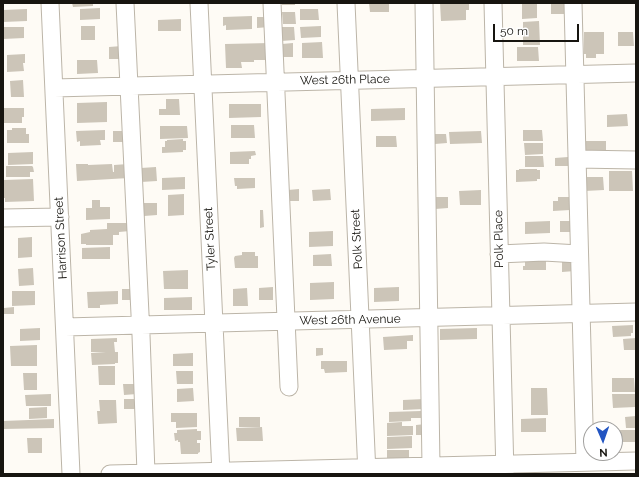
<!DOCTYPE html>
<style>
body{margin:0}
#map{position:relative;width:639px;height:477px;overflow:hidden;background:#fefbf5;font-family:Raleway,sans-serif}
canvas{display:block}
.frame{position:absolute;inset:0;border:4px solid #171510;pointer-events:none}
.north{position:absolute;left:583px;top:421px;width:40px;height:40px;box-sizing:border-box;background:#fff;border:1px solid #a2a19f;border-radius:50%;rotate:178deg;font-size:11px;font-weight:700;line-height:16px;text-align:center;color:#171510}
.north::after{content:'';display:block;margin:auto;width:14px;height:18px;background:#2255c2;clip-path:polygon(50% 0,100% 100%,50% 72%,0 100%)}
.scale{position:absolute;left:493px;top:24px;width:86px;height:18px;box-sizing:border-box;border:2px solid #171510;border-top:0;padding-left:5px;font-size:12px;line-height:14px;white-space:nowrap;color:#171510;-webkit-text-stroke:3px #fff;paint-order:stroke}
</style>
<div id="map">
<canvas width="639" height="477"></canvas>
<div class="frame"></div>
<div class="north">N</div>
<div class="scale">50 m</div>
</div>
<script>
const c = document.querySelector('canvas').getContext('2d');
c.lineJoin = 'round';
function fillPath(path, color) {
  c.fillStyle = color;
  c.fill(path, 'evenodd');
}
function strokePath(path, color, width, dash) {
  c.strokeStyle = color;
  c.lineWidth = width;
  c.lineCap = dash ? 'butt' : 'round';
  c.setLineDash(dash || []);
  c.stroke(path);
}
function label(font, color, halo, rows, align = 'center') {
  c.font = font + ' Raleway,sans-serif';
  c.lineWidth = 3.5;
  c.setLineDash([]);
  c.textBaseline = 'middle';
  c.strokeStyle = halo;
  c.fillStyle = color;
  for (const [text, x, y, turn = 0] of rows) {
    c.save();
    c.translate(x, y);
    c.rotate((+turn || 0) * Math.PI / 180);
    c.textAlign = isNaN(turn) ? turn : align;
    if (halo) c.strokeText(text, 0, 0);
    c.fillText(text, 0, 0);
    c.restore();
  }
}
fillPath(new Path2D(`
 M72 3H93V6L73 7Z
 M282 3H295V5H282Z
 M369 3H389V12H370Z
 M440 3H469V10H466V20L441 21Z
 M522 3H537V18L522 19Z
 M551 3H565V14H551Z
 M100 8V19L80 20V9Z
 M27 9V21L3 22V10Z
 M300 9H318L319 20H300Z
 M282 12H295L296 24H283Z
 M252 16V29L226 30V25L223 26V17Z
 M257 17H268L269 27 257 28Z
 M181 19V31H158V20Z
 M539 21 540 45H523V22Z
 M81 26H95V40H81Z
 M321 26V37L301 38 300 27Z
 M3 27H24V38L3 39Z
 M281 27H294L295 40 281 41Z
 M584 32H604V54H596V58H586V54H584Z
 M618 32H633L634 46H618Z
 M322 42 323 58H302V43Z
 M270 43V60H254V62H241L242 68H226L225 44Z
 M293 43V57H282V44Z
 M122 46V59H109V47Z
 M517 47H538L539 61H517Z
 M25 54V63H23L24 71 7 72V55Z
 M77 60H97L98 73 77 74Z
 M23 80 24 97H11L10 81Z
 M166 99H179L180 115H159V109H166Z
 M107 102V122L77 123V103Z
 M229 104H261V117L229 118Z
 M3 108H24V117H22V123H3Z
 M405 108V120L371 121V109Z
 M627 114 628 126 607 127V115Z
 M231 125H254L255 138H231Z
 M160 126H187L188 138 160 139Z
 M12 128H26V134H29V143H7V130H12Z
 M105 130V140H100L101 145 80 146V141L77 142 76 131Z
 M523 130H542L543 141H523Z
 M113 131H126V142H113Z
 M481 131 482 143 450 144 449 132Z
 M434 134H446L447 143 435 144Z
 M376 136H396L397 147H376Z
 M183 139V141H186V150H183V152L162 153V147H165V141H167V140Z
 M582 141H606V153L583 154Z
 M524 143H543V154L525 155Z
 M255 151 256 155 251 156V159H249V164H230V152Z
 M33 152V164L8 165V153Z
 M525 156H543L544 167H525Z
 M568 157V166H555V158Z
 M76 164H88V165L112 164 113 172H114V165L128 164 129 178 77 181Z
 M6 166H32L33 167 34 172H30V177H6Z
 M156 167 157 181 141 182V168Z
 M519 169H537V170H540V179H537V181L516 182V170H519Z
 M609 171H632L633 191H609Z
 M185 177V189L162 190V178Z
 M584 177H603L604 190 585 191Z
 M234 178H255V188L237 189V186H235Z
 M33 179 34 201 5 202V198H3L4 180Z
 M299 189V201H288V190Z
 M330 189 331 200 313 201 312 190Z
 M481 190V205H460L459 191Z
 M184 194V215L168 216V195Z
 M435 197H448V208L435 209Z
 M558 197H570V210L553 211V201H558Z
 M92 200H100V207H110V219L86 220V208H92Z
 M144 203H157V215L144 216Z
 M260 210H263L264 227 260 228Z
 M550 221V233L525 234V222Z
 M560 221H573V232H560Z
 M107 223H129L130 231 119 232V235H113V245H86V244H81V234L90 232V230L107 229Z
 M333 231V246L309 247V232Z
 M32 237V257L18 258V238Z
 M110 247V259H82V248Z
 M242 252H255V256H258V268H235L234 258 235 256 242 255Z
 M331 254 332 266H313V255Z
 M562 257H574L575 271 562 272Z
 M525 259H546V270H523V266H525Z
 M33 268 34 285 19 286 18 269Z
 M188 270V289H164L163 271Z
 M334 282V299L310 300V283Z
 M273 287V300H259V288Z
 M399 287V301L374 302V288Z
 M247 288 248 306H233V289Z
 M122 289H133L134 300H122Z
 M12 291H35V305L12 306Z
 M118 291V304L100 305V308H88L87 292Z
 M192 297V310H164V298Z
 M14 307V314H4V308Z
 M633 325V333H631V336L613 337 612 326Z
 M40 328V340L20 341V329Z
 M477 328V339L440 340V329Z
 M413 335V341H407V349L384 350 383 337Z
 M117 338V342H114L115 352H118V363H115V364L92 365 91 353 106 352H91V339Z
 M636 338V350H624L623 339Z
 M37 345V366H11L10 346Z
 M316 348H323V355L316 356Z
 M193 353V366H173V354Z
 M321 361H347V372L325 373 324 369H321Z
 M98 366H115V385H99Z
 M176 371H193V384H177Z
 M23 373H37V390H24Z
 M612 378H634L635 392H612Z
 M123 384H136L137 394 124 395Z
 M193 388 194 401 177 402V389Z
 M531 388H547L548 415H531Z
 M51 394V406H26L25 395Z
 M612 394H635V407L613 408Z
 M124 399H136L137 409H124Z
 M424 399V409L403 410V400Z
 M99 400H116L117 423 98 424 97 411H100Z
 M47 407V418L29 419V408Z
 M421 411V418H411V421L389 422V412Z
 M171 413H197V427L176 428V422H171Z
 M636 416V428H626L625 417Z
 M239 417H260V427H239Z
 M546 418V432H521V419Z
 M54 419V428L3 429V421Z
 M402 422V426H413V435L387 436V423Z
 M426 424V435H416V425Z
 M262 427 263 441H237L236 428Z
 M197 429V431H201V440H197V443H200V452L198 453V454H181L180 442H178V440L175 441 174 433H177V430Z
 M618 430H636V442H618Z
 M412 436V448L387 449V437Z
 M27 438H42V453H28Z
 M387 450H409V462L387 463Z`), '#ccc5b8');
const minor = new Path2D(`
 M50 3 71 474
 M125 3 141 335 146 473
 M199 3 221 474
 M272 3 289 387
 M346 3 367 474
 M424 3 431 466
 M493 3 505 474
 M573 3 585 462
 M54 88 636 73
 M577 159 636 160
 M3 218 60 217
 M499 254 544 252 579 254
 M65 327 636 312
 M110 474 636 461`);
strokePath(minor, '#bcb5a8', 19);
strokePath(minor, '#fff', 17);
label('12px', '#171510', '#fff', [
 ["West 26th Place",345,80,-1],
 ["Harrison Street",61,238,-93],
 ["Tyler Street",210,239,-93],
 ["Polk Street",357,239,-93],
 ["Polk Place",499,239,-91],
 ["West 26th Avenue",350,320,-1]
]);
</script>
